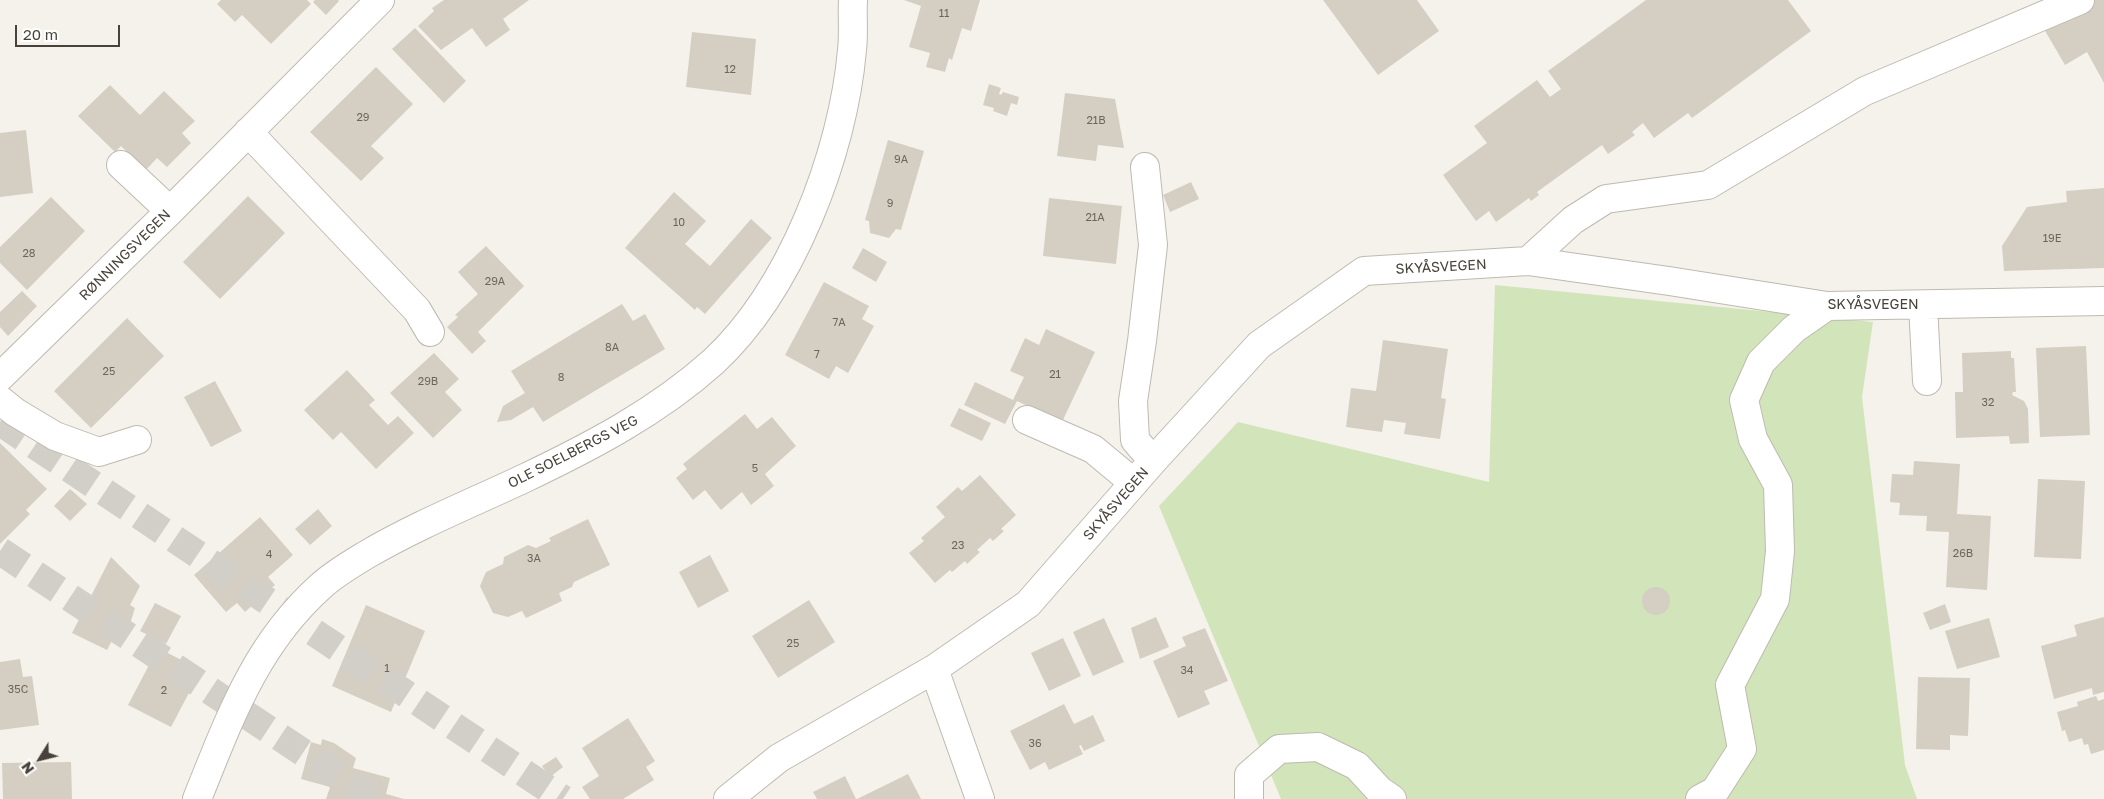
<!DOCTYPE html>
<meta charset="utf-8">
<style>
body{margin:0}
#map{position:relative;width:2104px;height:799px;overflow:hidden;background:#f5f2ec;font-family:"Golos Text",sans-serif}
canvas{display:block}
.north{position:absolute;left:15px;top:734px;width:50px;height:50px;-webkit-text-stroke:4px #fff;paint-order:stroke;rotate:234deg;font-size:14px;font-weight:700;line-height:20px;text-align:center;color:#48433a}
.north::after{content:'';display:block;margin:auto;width:18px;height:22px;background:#48433a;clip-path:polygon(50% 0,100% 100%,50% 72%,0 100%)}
.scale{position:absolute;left:15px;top:25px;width:105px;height:22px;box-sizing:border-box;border:2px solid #48433a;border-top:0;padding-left:6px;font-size:15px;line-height:18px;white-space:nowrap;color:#48433a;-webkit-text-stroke:4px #fff;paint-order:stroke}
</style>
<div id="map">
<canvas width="2104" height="799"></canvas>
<div class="north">N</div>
<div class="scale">20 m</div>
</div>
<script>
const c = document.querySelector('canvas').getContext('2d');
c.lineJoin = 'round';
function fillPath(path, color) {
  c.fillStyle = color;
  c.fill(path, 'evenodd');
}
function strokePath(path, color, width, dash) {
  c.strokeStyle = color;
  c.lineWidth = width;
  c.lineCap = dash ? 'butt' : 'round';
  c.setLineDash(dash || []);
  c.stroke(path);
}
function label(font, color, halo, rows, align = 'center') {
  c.font = font + ' "Golos Text",sans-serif';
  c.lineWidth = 5;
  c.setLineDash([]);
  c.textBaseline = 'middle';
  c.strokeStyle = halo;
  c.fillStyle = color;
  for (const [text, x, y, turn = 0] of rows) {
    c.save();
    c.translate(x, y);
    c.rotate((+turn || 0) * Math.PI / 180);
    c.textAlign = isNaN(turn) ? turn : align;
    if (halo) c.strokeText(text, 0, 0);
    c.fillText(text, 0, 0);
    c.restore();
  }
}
fillPath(new Path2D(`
 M1495 285 1873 322 1862 397 1905 765 1917 799H1281L1159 506 1238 422 1489 482Z`), '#d1e4ba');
fillPath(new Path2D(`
 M221 0H307L311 4 271 44 242 15 235 22 217 4Z
 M315 0H338L339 1 326 15 313 2Z
 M444 0H529L503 19 510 30 486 47 472 28 441 50 418 26 434 11 432 8Z
 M904 0H980L971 31 962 28 952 60 949 58 945 72 926 67 930 53 909 47 921 6Z
 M1323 0H1417L1439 31 1378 75Z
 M1646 0H1788L1811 31 1692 118 1688 113 1654 138 1643 123 1632 132 1635 135 1608 154 1602 145 1537 192 1539 195 1531 201 1529 198 1496 222 1489 211 1476 221 1443 175 1487 143 1474 126 1537 80 1550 97 1561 89 1548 71Z
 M2056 0H2104V83L2087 52 2065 65 2044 29Z
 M415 28 466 81 444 103 392 49Z
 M692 32 756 39 751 95 686 87Z
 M376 67 413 104 371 146 384 158 361 181 310 132Z
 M989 84 1001 88 999 94 1001 95 1003 92 1019 97 1017 105 1011 103 1007 116 993 111 994 108 983 105Z
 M110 85 140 115 164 91 195 121 182 133 191 143 167 167 157 158 146 170 121 146 115 152 78 116Z
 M1065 93 1115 99 1124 148 1098 145 1096 161 1057 156Z
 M26 130 33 193 0 197V133Z
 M888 140 924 151 901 230 896 229 889 238 870 233 869 221 865 220Z
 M1191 182 1199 199 1170 212 1163 195Z
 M2104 188V268L2004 271 2002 246 2027 207 2067 202 2066 191Z
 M674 192 706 221 685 244 710 266 751 219 772 238 705 314 697 307 695 310 625 248Z
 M248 196 285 233 220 299 183 262Z
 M51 197 85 231 27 290 0 263V247Z
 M1049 198 1122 206 1116 264 1043 256Z
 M486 246 524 286 478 332 486 341 472 354 447 327 458 317 455 315 478 294 458 272Z
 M863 248 887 262 876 282 852 268Z
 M824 282 869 306 862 319 874 326 848 373 836 366 829 379 785 355Z
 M22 291 37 306 8 336 0 327V312Z
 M622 304 633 321 645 314 665 349 543 422 533 407 511 420 497 422 503 406 525 393 511 371Z
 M127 318 164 356 91 428 54 391Z
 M1046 329 1095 352 1062 422 1017 401 1005 424 964 405 975 382 1013 400 1024 377 1010 371 1025 338 1039 345Z
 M1383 340 1448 349 1441 398 1446 399 1440 439 1404 434 1406 423 1384 420 1382 432 1346 427 1351 388 1376 391Z
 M2086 346 2090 435 2040 437 2036 348Z
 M2011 351V358H2014L2016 392H2013L2012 395 2024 401 2028 409 2029 443 2010 444 2009 436 1956 438 1955 392H1963L1962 353Z
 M434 353 459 379 445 392 462 410 433 438 390 393Z
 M347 370 375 400 369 405 388 425 398 416 414 433 376 469 341 432 333 440 304 410Z
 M215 381 242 431 211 447 184 397Z
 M959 408 991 423 982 441 950 426Z
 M745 414 757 429 772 417 796 446 765 474 774 486 751 505 742 492 721 510 705 490 693 500 676 478 687 469 683 464Z
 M0 443 47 489 26 510 30 514 0 544Z
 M1914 461 1960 464 1957 514 1991 516 1987 590 1946 587 1949 532 1926 531 1927 516 1899 515 1900 503 1890 502 1892 474 1913 475Z
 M980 475 1016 515 1001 529 1004 531 993 541 990 538 977 550 980 552 967 564 965 561 952 572 950 570 935 583 909 553 924 541 921 538 945 517 936 507 958 487 962 491Z
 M2038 479 2085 481 2081 559 2034 557Z
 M70 489 87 504 70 521 54 506Z
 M318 509 332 526 310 545 295 529Z
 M260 517 293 555 268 577 275 585 245 612 237 603 226 612 194 575Z
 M588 519 610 565 574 582 572 587 559 593 562 601 526 618 522 611 508 617 493 613 480 586 486 572 503 564 504 557 528 545 536 548 551 541 549 538Z
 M710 555 729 591 698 608 679 572Z
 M111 557 140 586 130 605 135 608 129 627 121 624 107 650 72 633Z
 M1642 601a14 14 0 1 1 28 0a14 14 0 1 1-28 0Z
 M809 600 835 642 778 678 752 636Z
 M155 603 181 616 166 644 140 631Z
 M1945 604 1951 622 1930 630 1923 613Z
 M366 605 425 631 391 712 332 686Z
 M1156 617 1169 647 1140 659 1131 628Z
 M2104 617V692L2093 695 2092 688 2054 699 2041 646 2077 636 2074 625Z
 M1104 618 1124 662 1093 676 1073 632Z
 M1989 618 2000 657 1957 669 1945 631Z
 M1205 628 1228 681 1204 691 1210 704 1178 718 1153 661 1186 646 1182 637Z
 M1063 638 1081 676 1049 691 1031 653Z
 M158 648 201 670 171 727 128 705Z
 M20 659 23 677 32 676 39 725 0 730V662Z
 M1918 677 1970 678 1968 736 1950 735V750L1916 749Z
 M2096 696 2098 701 2104 699V750L2091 754 2088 744 2084 745 2082 738 2069 742 2065 730 2062 731 2057 712 2078 706 2077 702Z
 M1064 704 1074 724 1093 715 1105 741 1084 751 1081 745 1079 746 1083 754 1049 770 1045 762 1030 770 1010 731Z
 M628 718 655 761 646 767 654 780 623 799H590L582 787 599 776 582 748Z
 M322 739 334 743 356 758 353 768 390 778 386 794 404 799H326L330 787 301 779 311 742 321 745Z
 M556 757 563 767 550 777 542 766Z
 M71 762 72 799H3L2 763Z
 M908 774 921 799H857Z
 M845 776 856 799H817L813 792Z`), '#d5cec3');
strokePath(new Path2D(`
 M0 422 563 799
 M0 551 373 799`), '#d2cfc8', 28, [28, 14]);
const minor = new Path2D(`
 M248 132 417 310 430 332
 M121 165 170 211
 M1145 167 1153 245 1142 341 1133 401 1135 440 1153 461
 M1528 261 1573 220 1606 199 1708 185 1865 91 2080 0
 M1923 305 1927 381
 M0 377 170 211 380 0
 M0 400 15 412 55 436 99 452 137 440
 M1027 420 1093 449 1134 483
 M934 669 980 799
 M197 799C229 720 255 645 321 586 334 574 351 564 366 555 417 525 472 503 525 478 592 446 657 412 713 362 791 290 843 154 852 50 854 33 852 16 853 0
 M728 799 779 758 934 669 1028 604 1153 461 1259 345 1364 271 1528 261 1669 281 1827 306 2104 301
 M1249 799V775L1279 749 1318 747 1357 766 1379 790 1392 799
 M1700 799 1715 791 1742 749 1730 685 1775 599 1780 551 1778 485 1753 439 1744 400 1761 362 1794 329 1827 306`);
strokePath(minor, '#bfbab0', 30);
strokePath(minor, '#fff', 28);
label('11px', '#6b665c', null, [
 ["11",944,14],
 ["12",730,70],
 ["29",363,118],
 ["21B",1096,121],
 ["9A",901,160],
 ["9",890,204],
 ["21A",1095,218],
 ["10",679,223],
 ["19E",2052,239],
 ["28",29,254],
 ["29A",495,282],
 ["7A",839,323],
 ["8A",612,348],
 ["7",817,355],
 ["25",109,372],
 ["21",1055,375],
 ["8",561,378],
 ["29B",428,382],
 ["32",1988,403],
 ["5",755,469],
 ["23",958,546],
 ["26B",1963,554],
 ["4",269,555],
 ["3A",534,559],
 ["25",793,644],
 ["1",387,669],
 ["34",1187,671],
 ["35C",18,690],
 ["2",164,691],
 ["36",1035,744]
]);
label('14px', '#48433a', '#fff', [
 ["RØNNINGSVEGEN",125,255,-45],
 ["SKYÅSVEGEN",1441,267,-3],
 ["SKYÅSVEGEN",1873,305],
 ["OLE SOELBERGS VEG",573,452,-27],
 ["SKYÅSVEGEN",1116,504,-49]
]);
</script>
